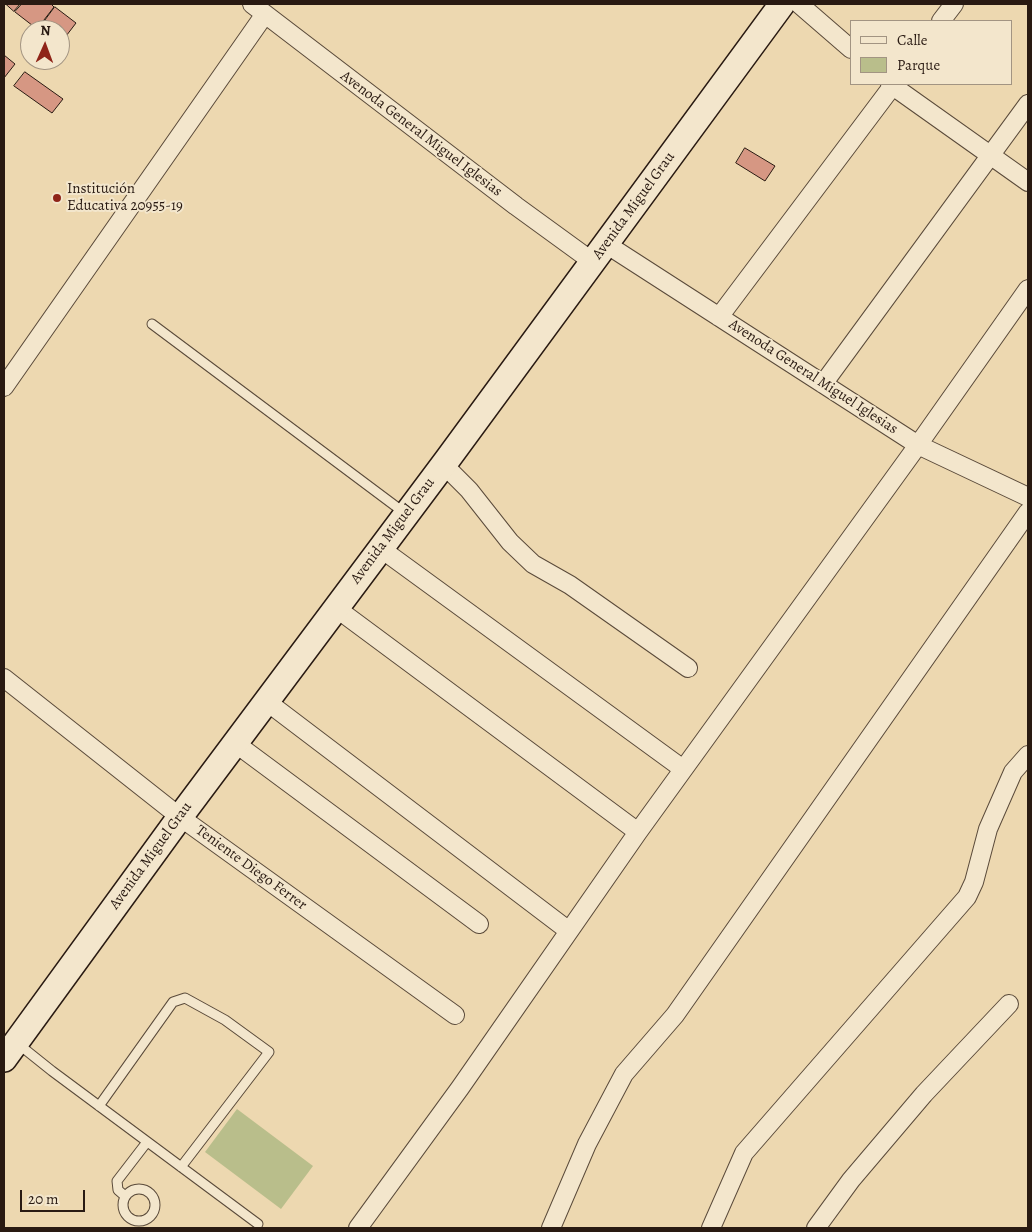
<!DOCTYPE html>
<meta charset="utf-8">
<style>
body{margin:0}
#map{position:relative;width:1032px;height:1232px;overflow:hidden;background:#edd8b0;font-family:Alegreya,serif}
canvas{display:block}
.frame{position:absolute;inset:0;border:5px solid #291a12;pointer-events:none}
.legend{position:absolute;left:850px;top:20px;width:162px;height:65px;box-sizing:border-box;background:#f3e6cc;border:1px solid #a29482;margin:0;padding:6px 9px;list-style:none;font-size:15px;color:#291a12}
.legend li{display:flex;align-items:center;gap:10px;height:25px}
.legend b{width:25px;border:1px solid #a29482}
.north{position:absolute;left:20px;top:20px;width:50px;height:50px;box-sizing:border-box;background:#f3e6cc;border:1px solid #a29482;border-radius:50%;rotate:2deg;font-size:14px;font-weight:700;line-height:20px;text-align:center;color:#291a12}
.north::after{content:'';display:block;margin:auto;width:18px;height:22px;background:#8f2418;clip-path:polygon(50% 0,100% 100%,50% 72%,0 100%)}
.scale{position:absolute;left:20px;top:1190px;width:65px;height:22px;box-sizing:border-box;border:2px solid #291a12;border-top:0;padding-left:6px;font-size:15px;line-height:18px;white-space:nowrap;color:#291a12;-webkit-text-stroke:4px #f3e6cc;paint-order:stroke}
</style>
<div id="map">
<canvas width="1032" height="1232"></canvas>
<div class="frame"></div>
<ul class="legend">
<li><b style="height:6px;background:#f3e6cc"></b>Calle</li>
<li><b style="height:14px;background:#b9be8b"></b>Parque</li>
</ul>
<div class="north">N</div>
<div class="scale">20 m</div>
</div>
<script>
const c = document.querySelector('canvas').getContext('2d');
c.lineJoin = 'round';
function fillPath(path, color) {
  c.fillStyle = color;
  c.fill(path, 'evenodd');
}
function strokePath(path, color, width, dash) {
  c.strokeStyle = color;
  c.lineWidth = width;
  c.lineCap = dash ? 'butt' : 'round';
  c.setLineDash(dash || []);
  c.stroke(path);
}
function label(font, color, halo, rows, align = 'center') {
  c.font = font + ' Alegreya,serif';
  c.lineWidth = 4;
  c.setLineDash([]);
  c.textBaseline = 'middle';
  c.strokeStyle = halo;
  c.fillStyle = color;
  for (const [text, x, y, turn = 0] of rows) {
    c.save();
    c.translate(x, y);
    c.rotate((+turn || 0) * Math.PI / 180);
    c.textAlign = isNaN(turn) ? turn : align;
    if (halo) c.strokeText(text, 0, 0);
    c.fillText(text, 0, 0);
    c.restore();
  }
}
fillPath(new Path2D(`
 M237 1109 313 1166 281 1209 205 1152Z`), '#b9be8b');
const building = new Path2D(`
 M6 4H20L14 11Z
 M22 4H51L54 7 37 29 15 12Z
 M55 7 76 23 60 44V30H38Z
 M4 55 15 64 4 78Z
 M25 72 63 99 52 113 14 86Z
 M745 148 775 166 765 181 736 163Z`);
fillPath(building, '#d69783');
strokePath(building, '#291a12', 1);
const lane = new Path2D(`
 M152 324 406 514
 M17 1043 52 1071 258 1224
 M99 1106 173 1002 185 998 225 1020 269 1052 181 1167
 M123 1205a16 16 0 1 1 32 0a16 16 0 1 1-32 0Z
 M125 1196 118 1190 117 1181 147 1142`);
const street = new Path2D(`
 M252 4 516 206 593 262
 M799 4 851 49
 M941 21 954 4
 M890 84 1028 182
 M606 244 918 445 1028 497
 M719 317 894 84
 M823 384 1028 104
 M4 387 265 14
 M443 464 469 490 510 542 533 564 570 585 688 668
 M380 548 683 769
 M336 608 638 832
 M4 678 180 817 455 1015
 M266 701 569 931
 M235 743 479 924
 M358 1228 460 1088 638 832 918 445 1028 289
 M551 1228 587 1144 624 1074 675 1015 1028 512
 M711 1228 744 1153 967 897 974 882 988 829 1013 772 1028 755
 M816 1228 851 1180 924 1094 1009 1004`);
const secondary = new Path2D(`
 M4 1059 180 817 447 460 782 4`);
strokePath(lane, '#5a4a3a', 11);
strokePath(street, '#5a4a3a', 20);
strokePath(secondary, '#291a12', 28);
strokePath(lane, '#f3e6cc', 9);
strokePath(street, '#f3e6cc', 18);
strokePath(secondary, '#f3e6cc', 25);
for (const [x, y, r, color] of [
 [57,198,5,"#8f2418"]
]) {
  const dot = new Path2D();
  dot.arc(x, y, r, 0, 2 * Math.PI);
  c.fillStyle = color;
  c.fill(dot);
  strokePath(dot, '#f3e6cc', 2);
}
label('15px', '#291a12', '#f3e6cc', [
 ["Avenoda General Miguel Iglesias",421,134,37],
 ["Avenida Miguel Grau",634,206,-54],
 ["Avenoda General Miguel Iglesias",813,377,33],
 ["Avenida Miguel Grau",393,531,-53],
 ["Avenida Miguel Grau",151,856,-54],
 ["Teniente Diego Ferrer",251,868,36]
]);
label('15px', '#291a12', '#f3e6cc', [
 ["Institución",67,189],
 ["Educativa 20955-19",67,206]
], 'left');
</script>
